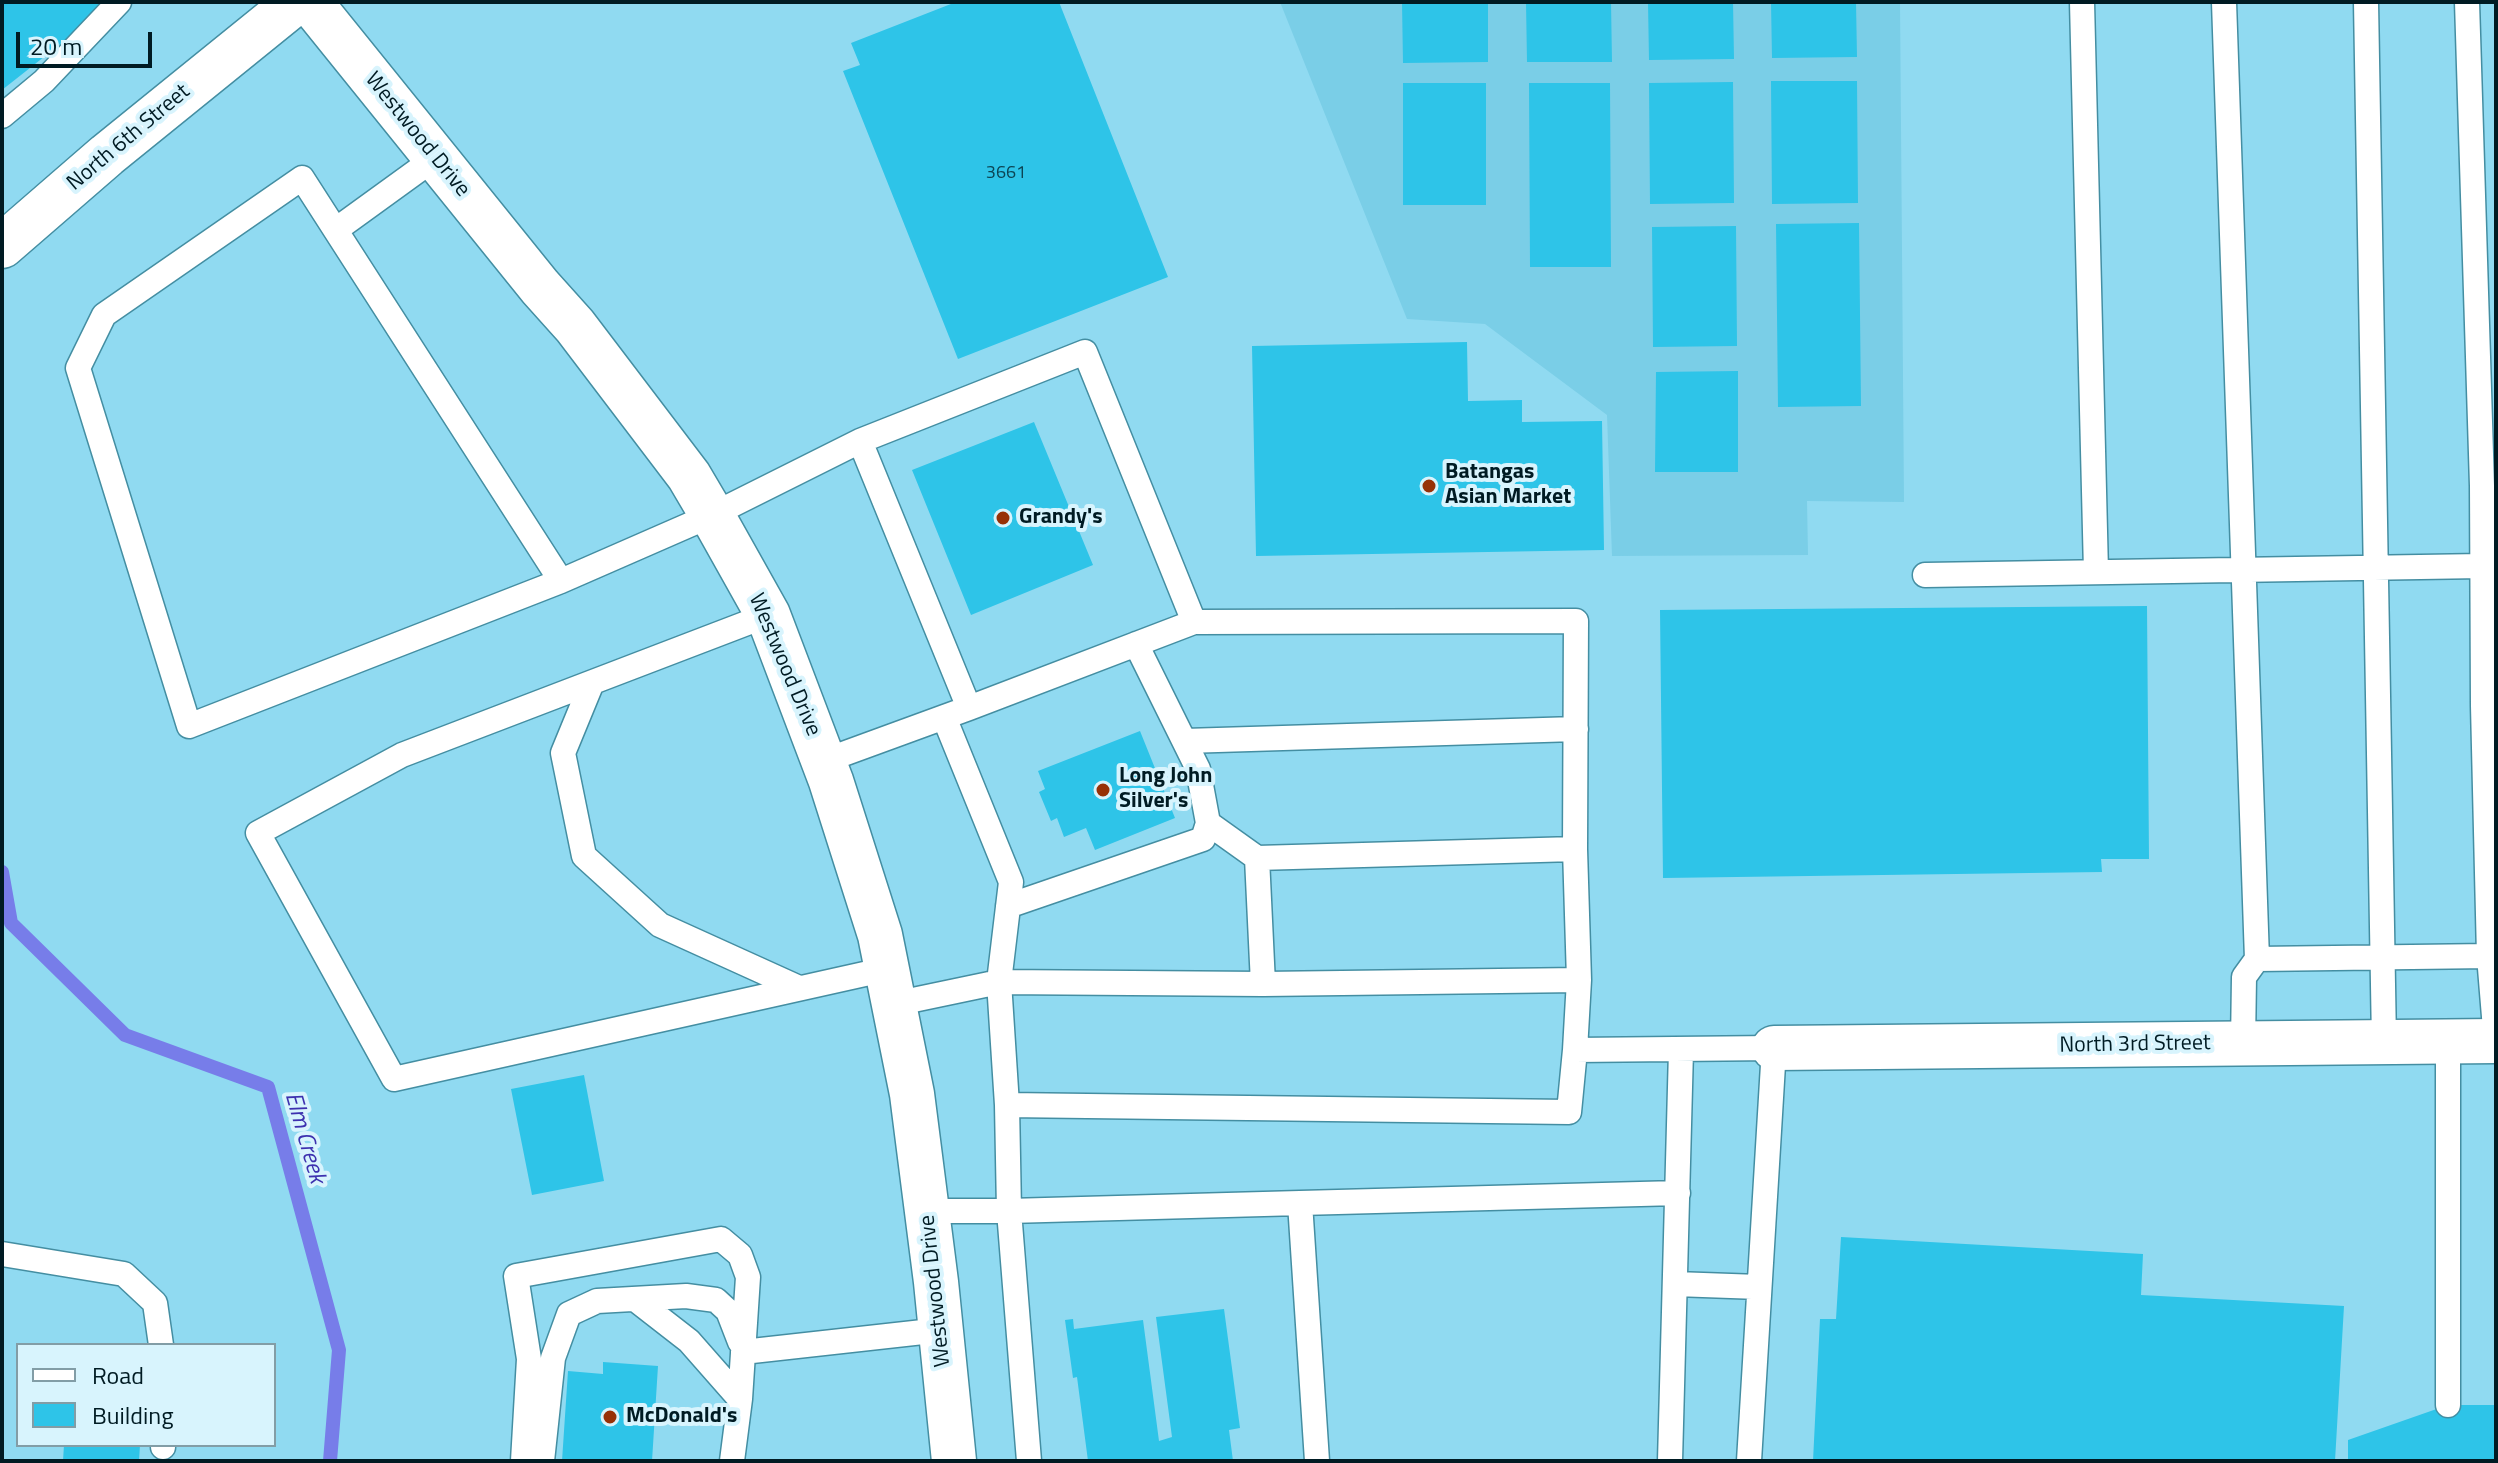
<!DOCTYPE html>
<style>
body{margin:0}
#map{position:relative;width:2498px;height:1463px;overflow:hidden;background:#90daf1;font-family:"Titillium Web",sans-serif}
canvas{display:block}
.frame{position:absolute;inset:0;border:4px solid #001b23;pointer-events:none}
.legend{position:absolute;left:16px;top:1343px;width:260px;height:104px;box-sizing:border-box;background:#d8f4fd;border:2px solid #829da6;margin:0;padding:10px 14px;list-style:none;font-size:24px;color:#001b23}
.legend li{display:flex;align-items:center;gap:16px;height:40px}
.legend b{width:40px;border:2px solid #829da6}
.scale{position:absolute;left:16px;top:32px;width:136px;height:36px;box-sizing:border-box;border:4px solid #001b23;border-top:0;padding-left:10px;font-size:24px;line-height:28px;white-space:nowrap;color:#001b23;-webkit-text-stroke:6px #d8f4fd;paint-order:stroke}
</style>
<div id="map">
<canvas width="2498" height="1463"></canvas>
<div class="frame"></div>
<ul class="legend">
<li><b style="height:10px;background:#fff"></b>Road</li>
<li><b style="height:22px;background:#2ec4e8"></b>Building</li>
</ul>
<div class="scale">20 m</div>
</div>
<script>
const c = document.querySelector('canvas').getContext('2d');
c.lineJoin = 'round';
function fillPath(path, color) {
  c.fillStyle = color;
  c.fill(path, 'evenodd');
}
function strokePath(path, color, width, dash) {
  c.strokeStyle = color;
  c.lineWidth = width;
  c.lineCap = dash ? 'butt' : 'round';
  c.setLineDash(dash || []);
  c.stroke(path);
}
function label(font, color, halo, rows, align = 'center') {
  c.font = font + ' "Titillium Web",sans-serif';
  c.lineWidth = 8;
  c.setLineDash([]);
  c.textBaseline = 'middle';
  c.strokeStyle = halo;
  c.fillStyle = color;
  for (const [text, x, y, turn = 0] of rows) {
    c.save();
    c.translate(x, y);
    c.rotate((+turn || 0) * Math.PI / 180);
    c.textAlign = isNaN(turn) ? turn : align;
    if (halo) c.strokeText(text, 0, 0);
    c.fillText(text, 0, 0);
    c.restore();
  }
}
fillPath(new Path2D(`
 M1280 2H1900L1904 502 1807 501 1808 555 1612 556 1607 415 1485 324 1407 319Z`), '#7acee7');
strokePath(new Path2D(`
 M2 872 11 923 125 1035 268 1087 339 1350 330 1461`), '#777de9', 14);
fillPath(new Path2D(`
 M2 2H101L106 8 2 90Z
 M956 2H1059L1168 277 958 359 843 71 860 65 851 43Z
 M1402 2H1488V62L1403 63Z
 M1526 2H1611L1612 62H1527Z
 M1648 2H1733L1734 59 1649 60Z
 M1771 2H1856L1857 57 1772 58Z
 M1771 81H1857L1858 203 1772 204Z
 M1733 82 1734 203 1650 204 1649 83Z
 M1403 83H1486V205H1403Z
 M1529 83H1610L1611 267H1530Z
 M1859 223 1861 406 1778 407 1776 224Z
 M1736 226 1737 346 1653 347 1652 227Z
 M1467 342 1468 401 1522 400V422L1602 421 1604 550 1256 556 1252 346Z
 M1738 371V472H1655L1656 372Z
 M1034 422 1093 565 971 615 912 470Z
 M2147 606 2149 859H2101L2102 872 1663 878 1660 610Z
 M1140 731 1175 818 1095 850 1086 828 1064 837 1057 818 1051 821 1039 792 1045 789 1038 771Z
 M584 1075 604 1181 532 1195 511 1089Z
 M1841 1237 2143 1254 2141 1295 2344 1306 2335 1461H1813L1820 1319H1836Z
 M1224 1309 1240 1428 1229 1430 1233 1461H1088L1077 1377 1073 1378 1065 1320 1073 1319 1074 1329 1143 1320 1159 1441 1172 1437 1156 1317Z
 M603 1362 658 1366 652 1461H562L568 1371 603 1374Z
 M2448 1405H2496V1461H2348V1440Z
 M64 1445H140L139 1461H63Z`), '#2ec4e8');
const lane = new Path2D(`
 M2082 2 2096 572
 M2224 2 2257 959
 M2366 2 2384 1042
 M2467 2 2482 486 2483 706 2489 956
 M2 116 44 81 119 2
 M337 229 435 158
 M860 441 969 708
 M1925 575 2482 566
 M561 581 302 178 104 315 78 368 189 726 561 581 712 515 860 441 1085 352 1194 622
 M768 615 402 755 258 833 394 1079 887 969
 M591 685 563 753 584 856 660 925 799 988
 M1185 741 1576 729
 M824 761 969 708 1194 622 1576 621 1575 849 1579 980 1575 1050 1774 1048 1749 1461
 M1208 823 1257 858 1263 984
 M1257 858 1575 849
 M1008 906 1203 839 1208 823 1198 769 1136 644
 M894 1004 999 982 1011 882 944 717
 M2243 1044 2244 977 2257 959 2489 956 2496 1041
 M1007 1105 1569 1112 1575 1050
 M1300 1203 1678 1193
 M927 1211H1009L1300 1203 1317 1461
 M2 1254 124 1274 155 1303 161 1345
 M1675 1284 1759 1287
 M635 1299 689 1341 740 1399
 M743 1352 941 1330
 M2448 1405V1042
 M163 1447V1445
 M523 1461 529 1359 516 1276 721 1239 740 1255 748 1277 740 1399 732 1461
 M542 1461 553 1358 569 1314 597 1301 686 1296 716 1300 728 1311 740 1342
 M1029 1461 1009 1211 1007 1105 999 982 1263 984 1579 980
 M1670 1461 1681 1050`);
const street = new Path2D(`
 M310 2 540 287 575 326 689 476 712 515 768 615 831 781 880 935 912 1094 936 1282 954 1461
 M1774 1048 2496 1041`);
const secondary = new Path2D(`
 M2 246 107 155 296 2`);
strokePath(lane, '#448ea2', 27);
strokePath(street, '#448ea2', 47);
strokePath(secondary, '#448ea2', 47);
strokePath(lane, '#fff', 24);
strokePath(street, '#fff', 44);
strokePath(secondary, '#fff', 44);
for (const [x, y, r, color] of [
 [1429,486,8,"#973107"],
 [1003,518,8,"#973107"],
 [1103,790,8,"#973107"],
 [610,1417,8,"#973107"]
]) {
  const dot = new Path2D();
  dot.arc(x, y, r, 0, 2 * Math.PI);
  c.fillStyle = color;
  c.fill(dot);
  strokePath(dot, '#d8f4fd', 3);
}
label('18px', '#0c4554', null, [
 ["3661",1006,174]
]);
label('22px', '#001b23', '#d8f4fd', [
 ["Westwood Drive",417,135,51],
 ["North 6th Street",129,138,-40],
 ["Westwood Drive",784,665,67],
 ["North 3rd Street",2135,1045,-1],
 ["Westwood Drive",936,1291,-96]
]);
label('bold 22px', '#001b23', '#d8f4fd', [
 ["Batangas",1445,473],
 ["Asian Market",1445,498],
 ["Grandy's",1019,518],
 ["Long John",1119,777],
 ["Silver's",1119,802],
 ["McDonald's",626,1417]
], 'left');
label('italic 24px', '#3d31af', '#d8f4fd', [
 ["Elm Creek",304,1138,74]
]);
</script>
